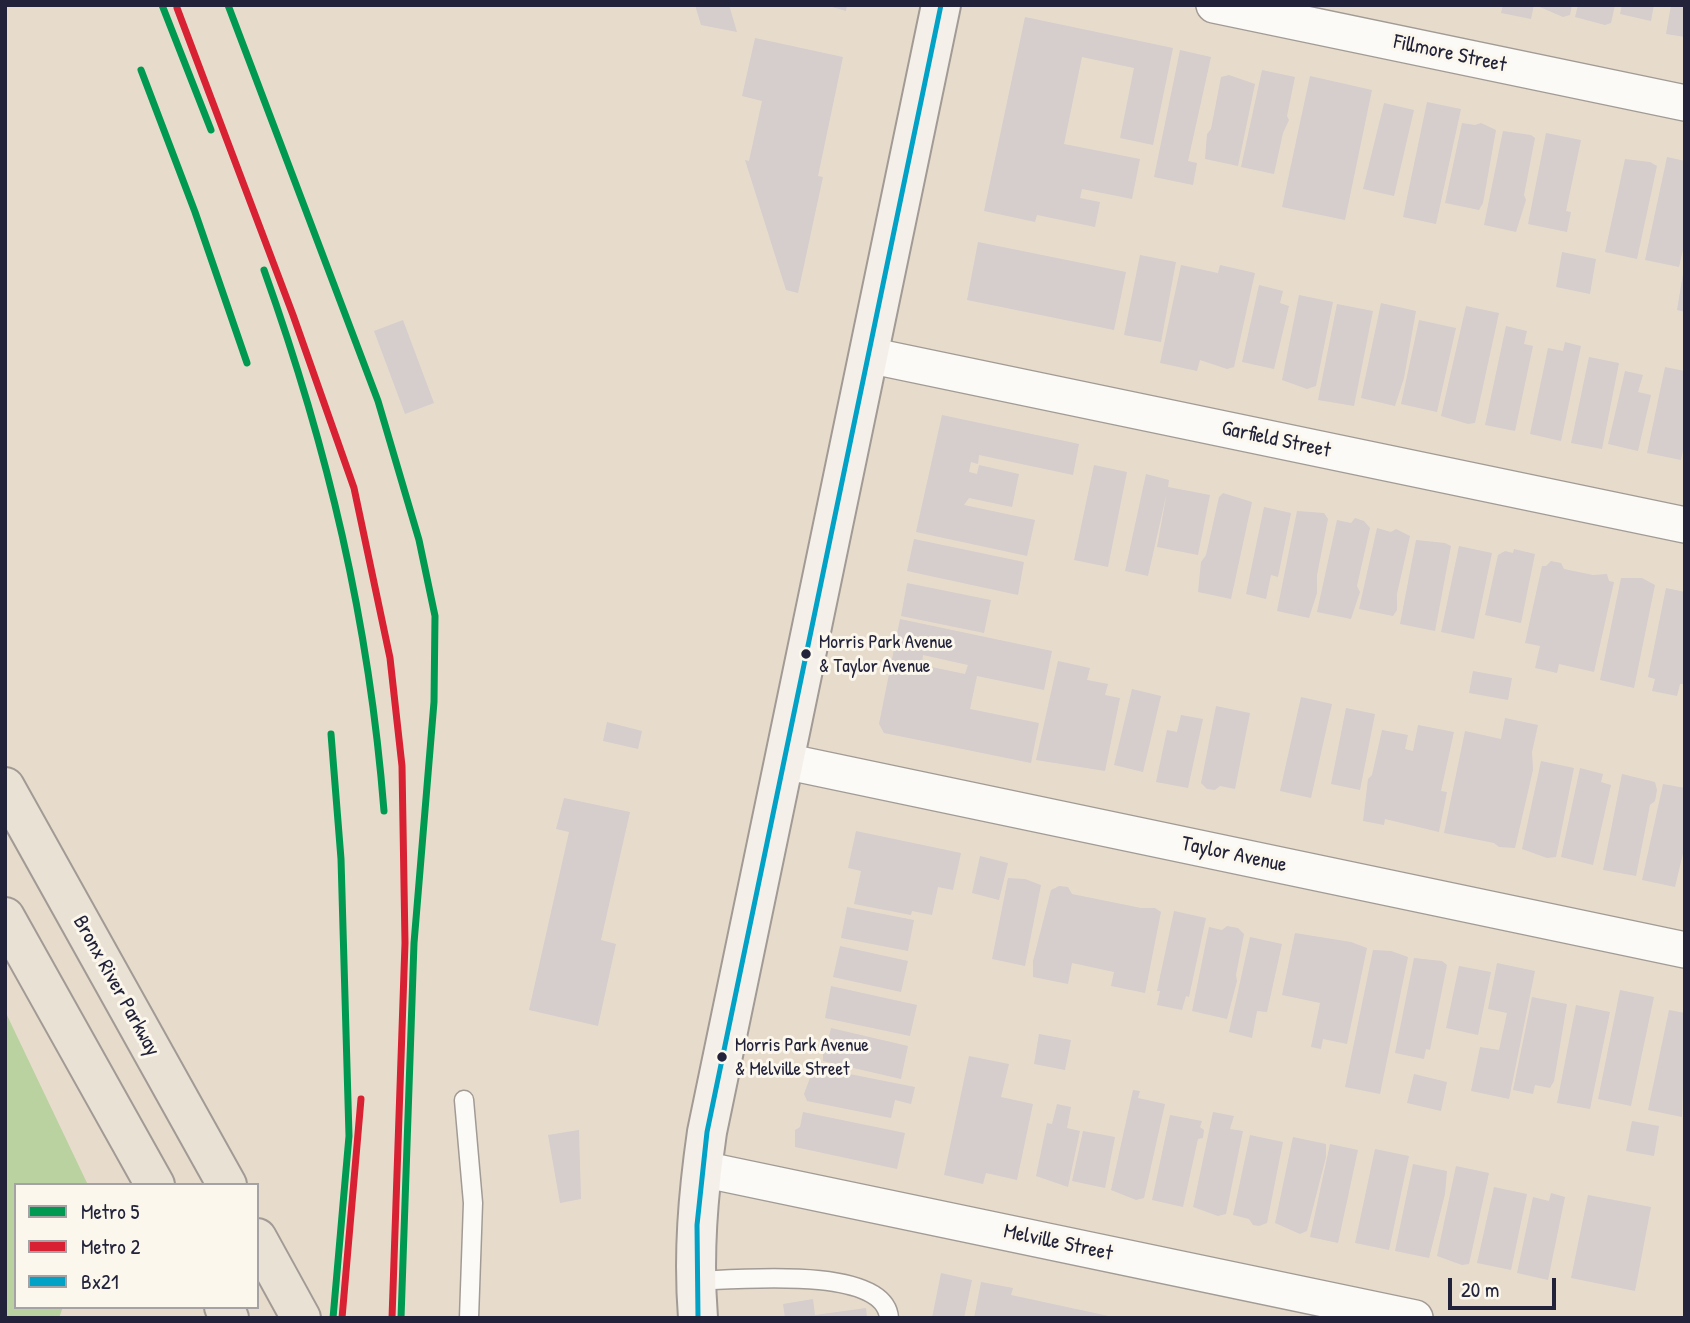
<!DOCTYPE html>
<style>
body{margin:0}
#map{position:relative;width:1690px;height:1323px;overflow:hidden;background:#e7dccc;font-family:"Patrick Hand",sans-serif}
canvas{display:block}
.frame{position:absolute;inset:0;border:7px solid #22223b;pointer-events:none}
.legend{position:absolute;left:14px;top:1183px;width:245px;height:126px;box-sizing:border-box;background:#fbf7ec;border:2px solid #a4a2a5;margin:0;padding:9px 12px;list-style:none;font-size:21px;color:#22223b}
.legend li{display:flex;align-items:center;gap:14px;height:35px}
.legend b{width:35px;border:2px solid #a4a2a5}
.scale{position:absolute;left:1448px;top:1278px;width:108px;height:32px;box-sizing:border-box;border:4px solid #22223b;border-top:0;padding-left:9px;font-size:21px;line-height:24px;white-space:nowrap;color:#22223b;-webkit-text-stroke:5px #fbf7ec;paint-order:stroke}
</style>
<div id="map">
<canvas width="1690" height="1323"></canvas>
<div class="frame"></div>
<ul class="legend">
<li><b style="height:9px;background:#009952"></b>Metro 5</li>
<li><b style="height:9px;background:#d82233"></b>Metro 2</li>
<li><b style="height:9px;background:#02a2c7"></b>Bx21</li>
</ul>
<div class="scale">20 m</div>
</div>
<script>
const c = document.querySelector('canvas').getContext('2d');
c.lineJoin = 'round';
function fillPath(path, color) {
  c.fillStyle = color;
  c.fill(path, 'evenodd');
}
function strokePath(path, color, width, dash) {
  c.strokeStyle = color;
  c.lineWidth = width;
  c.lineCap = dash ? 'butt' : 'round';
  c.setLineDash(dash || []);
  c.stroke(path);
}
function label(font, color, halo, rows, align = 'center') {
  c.font = font + ' "Patrick Hand",sans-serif';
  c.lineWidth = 6;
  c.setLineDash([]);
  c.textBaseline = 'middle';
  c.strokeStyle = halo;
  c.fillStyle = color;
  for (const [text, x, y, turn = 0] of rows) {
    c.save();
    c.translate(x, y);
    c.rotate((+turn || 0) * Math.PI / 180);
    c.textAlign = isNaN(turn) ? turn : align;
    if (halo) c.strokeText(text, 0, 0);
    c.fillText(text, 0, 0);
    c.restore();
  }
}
fillPath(new Path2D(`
 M5 1011 88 1185H16V1307H63L59 1318H5Z`), '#bad29f');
fillPath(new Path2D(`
 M695 5H729L737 32 701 25Z
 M825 5H847L846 11Z
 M1503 5H1534L1531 19 1501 13Z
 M1535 5H1572L1570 15 1563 17Z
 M1578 5H1615L1611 23 1605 25 1575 17Z
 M1622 5H1654L1651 21 1620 14Z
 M1671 5H1685V37L1666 34Z
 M1025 17 1173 48 1153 145 1120 138 1134 68 1082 57 1064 144 1140 159 1132 199 1082 189 1080 198 1100 202 1095 227 1037 215 1035 222 984 211Z
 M755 38 843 57 818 176 823 177 798 293 786 290 745 160 749 161 762 101 742 96Z
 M1180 50 1211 57 1188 161 1197 163 1193 185 1154 177Z
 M1262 70 1295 77 1287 116 1289 120 1283 133 1274 174 1241 167Z
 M1229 75 1255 84 1238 166 1205 159 1207 134 1211 129 1221 77Z
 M1310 76 1372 90 1345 220 1282 207Z
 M1427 102 1461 109 1436 224 1403 217Z
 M1384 103 1414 110 1394 196 1363 189Z
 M1462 123 1475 125 1481 123 1496 130 1483 203 1479 210 1445 203Z
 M1503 131 1531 135 1535 138 1524 195 1526 200 1516 232 1484 225Z
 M1546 133 1581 140 1566 211 1571 212 1567 232 1528 224Z
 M1667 157 1685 161V241L1679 267 1645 260Z
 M1625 159 1650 162 1657 166 1637 259 1605 252Z
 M978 242 1126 272 1114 330 967 300Z
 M1562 252 1596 259 1590 294 1556 287Z
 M1140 255 1176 262 1161 342 1124 335Z
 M1181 265 1218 273 1220 265 1255 273 1234 367 1227 369 1200 360 1197 371 1160 363Z
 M1683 274 1685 275V312L1677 310Z
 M1259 285 1283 291 1280 303 1289 306 1274 369 1242 362Z
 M1299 295 1333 302 1316 386 1307 389 1282 380Z
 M1381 303 1416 311 1404 378 1395 406 1361 398Z
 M1337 304 1373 311 1354 406 1318 400Z
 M1466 306 1499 313 1475 423 1468 424 1441 416Z
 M403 320 434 403 405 414 374 331Z
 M1419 320 1456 328 1437 412 1401 404Z
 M1506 326 1527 331 1524 344 1533 346 1515 431 1485 425Z
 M1565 342 1581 346 1561 441 1530 434 1548 348 1563 351Z
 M1589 357 1619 363 1602 449 1571 443Z
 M1665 367 1685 371V440L1681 460 1647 453Z
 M1625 371 1643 375 1638 392 1651 395 1638 451 1608 444Z
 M942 415 1079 444 1073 475 979 455 978 464 971 462 969 472 977 474 979 465 1019 474 1012 507 969 498 964 505 1035 520 1027 556 916 532Z
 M1094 465 1127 472 1108 567 1074 560Z
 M1146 474 1169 480 1168 487 1210 495 1198 555 1157 547 1167 492 1148 576 1125 571Z
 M1223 493 1252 502 1231 599 1198 592 1201 562 1206 555 1219 497Z
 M1264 507 1291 513 1278 577 1271 575 1266 599 1246 594Z
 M1297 511 1324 513 1328 519 1317 575V593L1309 618 1277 611Z
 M1355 518 1364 521 1370 528 1357 586 1360 592 1351 619 1317 612 1337 520 1351 523Z
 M1377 528 1391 532 1396 529 1410 536 1397 594V610L1393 616 1359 609Z
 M914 539 1024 562 1018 595 907 571Z
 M1416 540 1445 543 1451 546 1435 631 1400 624Z
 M1459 546 1492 553 1474 639 1441 632Z
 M1514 549 1535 554 1521 623 1485 615 1498 555 1505 551 1513 553Z
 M1551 561 1561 563 1564 569 1593 575 1607 574 1609 581 1614 582 1594 672 1559 664 1557 673 1535 668 1540 646 1525 643 1542 566H1546Z
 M1621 578H1642L1655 585 1634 688 1600 680Z
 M907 583 991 600 984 633 901 616Z
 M1666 588 1685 592V684H1680L1677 696 1652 691 1655 679 1648 677Z
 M900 619 1052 651 1044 690 977 676 970 709 1039 723 1031 763 884 733 879 724ZM923 655 968 665 965 674 922 665Z
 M1058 661 1090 668 1087 680 1108 684 1105 695 1120 698 1105 771 1036 760Z
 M1473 671 1512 678 1508 700 1469 693Z
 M1132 689 1161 696 1143 772 1114 765Z
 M1301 697 1332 704 1311 798 1280 791Z
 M1216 706 1250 713 1235 789 1220 786 1215 790 1207 789 1201 783Z
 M1346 708 1375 714 1360 790 1331 784Z
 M1181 715 1203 719 1188 788 1156 782 1167 730 1177 732Z
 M1505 718 1538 725 1532 752 1533 770 1515 848 1499 847 1494 843 1444 833 1465 731 1501 739Z
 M607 722 642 731 638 749 603 741Z
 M1418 725 1454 732 1441 791 1447 792 1439 832 1385 819 1384 825 1363 821 1368 779 1372 775 1382 730 1408 735 1405 749 1413 751Z
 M1541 761 1574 768 1556 857 1547 858 1522 849Z
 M1580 768 1603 774 1601 782 1611 785 1593 865 1561 857Z
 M1622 774 1655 782 1657 790 1655 801 1650 805 1636 876 1603 870Z
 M1663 784 1685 788V845L1675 887 1642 880Z
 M564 798 630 812 601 940 616 944 598 1026 529 1010 569 832 556 829Z
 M856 831 961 853 953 890 938 887 932 915 912 911 911 915 854 904 861 871 848 868Z
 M980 856 1008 863 999 900 972 893Z
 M1008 878 1025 879 1041 885 1025 966 992 959Z
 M1059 886 1068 887 1072 894 1141 908H1155L1161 912 1145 993 1111 986 1114 972 1072 963 1068 984 1033 977V961L1051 890Z
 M847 907 914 920 908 951 841 938Z
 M1174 911 1206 918 1189 997 1186 996 1182 1010 1157 1005 1160 991H1157Z
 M1227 926 1238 928 1244 934 1236 975 1237 981 1227 1019 1192 1011 1209 927 1222 930Z
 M1295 933 1351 942 1367 948 1347 1044 1323 1039 1321 1049 1311 1047 1320 1003 1282 995Z
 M1250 937 1282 944 1267 1012 1257 1011 1252 1038 1229 1032Z
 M840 946 908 961 901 992 833 977Z
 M1373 950 1391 951 1408 957 1380 1094 1345 1087Z
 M1414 958 1442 961 1447 965 1430 1050 1426 1049 1424 1059 1395 1053Z
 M1497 963 1535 971 1509 1099 1471 1091 1480 1047 1499 1050 1507 1013 1488 1009Z
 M1459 966 1491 972 1478 1035 1446 1028Z
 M831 986 917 1005 910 1036 825 1018Z
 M1620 990 1654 997 1631 1106 1598 1099Z
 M1532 997 1567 1004 1554 1081 1550 1088 1535 1085 1533 1094 1513 1090Z
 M1576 1005 1610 1012 1590 1109 1557 1103Z
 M1669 1010 1685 1013 1682 1117 1648 1110Z
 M831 1028 908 1046 901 1079 823 1061V1045L828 1041Z
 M1039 1034 1071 1040 1065 1070 1034 1064Z
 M969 1056 1009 1064 1001 1097 1033 1104 1017 1180 986 1173 983 1184 944 1175Z
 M814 1067 915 1087 911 1104 895 1100 891 1118 807 1101 804 1094Z
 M1414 1074 1447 1082 1441 1111 1407 1103Z
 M1133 1090 1140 1091 1138 1098 1165 1104 1144 1198 1136 1200 1111 1190Z
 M1057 1104 1071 1107 1067 1128 1080 1131 1068 1187 1036 1176 1047 1123 1052 1124Z
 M803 1112 905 1133 897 1169 795 1147V1130L800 1127Z
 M1213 1112 1234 1116 1230 1129 1243 1131 1226 1214 1218 1216 1193 1207Z
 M1170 1115 1202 1121 1200 1127 1204 1130 1203 1138 1198 1139 1183 1207 1152 1200Z
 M1632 1121 1659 1126 1654 1156 1626 1151Z
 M579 1130 581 1199 560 1203 548 1135Z
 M1083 1131 1115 1137 1105 1188 1072 1181Z
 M1250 1135 1283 1142 1267 1223 1259 1226 1253 1225 1249 1219 1233 1215Z
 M1293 1137 1326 1144V1157L1307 1231 1300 1234 1275 1223Z
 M1330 1144 1358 1150 1338 1243 1310 1237Z
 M1375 1149 1409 1156 1389 1250 1355 1243Z
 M1413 1164 1447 1171 1445 1194 1429 1258 1395 1251Z
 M1456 1166 1489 1173 1469 1264 1462 1265 1437 1256Z
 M1494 1187 1527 1194 1511 1270 1477 1263Z
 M1551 1193 1565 1197 1548 1280 1517 1273 1533 1197 1549 1201Z
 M1588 1195 1651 1207 1635 1291 1571 1278Z
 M941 1273 972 1280 964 1318H932Z
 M981 1282 1013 1288 1011 1295 1118 1318H974Z
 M813 1299 815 1315 866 1308 867 1318H785L783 1304Z`), '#d6cdcd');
const service = new Path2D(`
 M464 1100 473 1203 469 1318
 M695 1281C731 1280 885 1264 889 1318`);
const minor = new Path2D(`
 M1214 5 1685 103
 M868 355 1685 525
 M784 761 1685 950
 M702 1169 1415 1318`);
const secondary = new Path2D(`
 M698 1318C693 1254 698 1195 707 1132L941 5`);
const motorway = new Path2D(`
 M5 787 227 1185
 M5 917 155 1185
 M257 1238 301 1318
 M224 1307 229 1318`);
strokePath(service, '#a29b95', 21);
strokePath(minor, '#a29b95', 38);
strokePath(secondary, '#a29b95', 42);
strokePath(motorway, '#a29b95', 42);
strokePath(service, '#fbfaf7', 18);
strokePath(minor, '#fbfaf7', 35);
strokePath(secondary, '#f4f0e9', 38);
strokePath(motorway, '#e9e1d4', 38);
strokePath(new Path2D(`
 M698 1318 697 1225 707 1132 941 5`), '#02a2c7', 5);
strokePath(new Path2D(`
 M162 5 211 130
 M228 5 378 401 419 540 435 616 434 702 414 943 401 1318
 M141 70 195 212 247 363
 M264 270C328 449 369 621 384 811
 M331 734 341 859 349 1136 333 1318`), '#009952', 7);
strokePath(new Path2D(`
 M177 8 293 315 354 488 390 658 402 766 405 943 392 1318
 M342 1318 361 1099`), '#d82233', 7);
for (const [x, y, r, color] of [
 [806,654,6,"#22223b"],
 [722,1057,6,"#22223b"]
]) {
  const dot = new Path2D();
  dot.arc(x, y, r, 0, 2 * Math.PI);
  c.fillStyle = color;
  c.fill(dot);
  strokePath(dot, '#fbf7ec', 2.5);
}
label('19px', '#22223b', '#fbf7ec', [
 ["Morris Park Avenue",819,643],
 ["& Taylor Avenue",819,667],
 ["Morris Park Avenue",735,1046],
 ["& Melville Street",735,1070]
], 'left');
label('21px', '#22223b', '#fbf7ec', [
 ["Fillmore Street",1450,54,12],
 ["Garfield Street",1276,440,12],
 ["Taylor Avenue",1234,855,12],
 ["Bronx River Parkway",116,986,61],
 ["Melville Street",1058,1243,12]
]);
</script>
